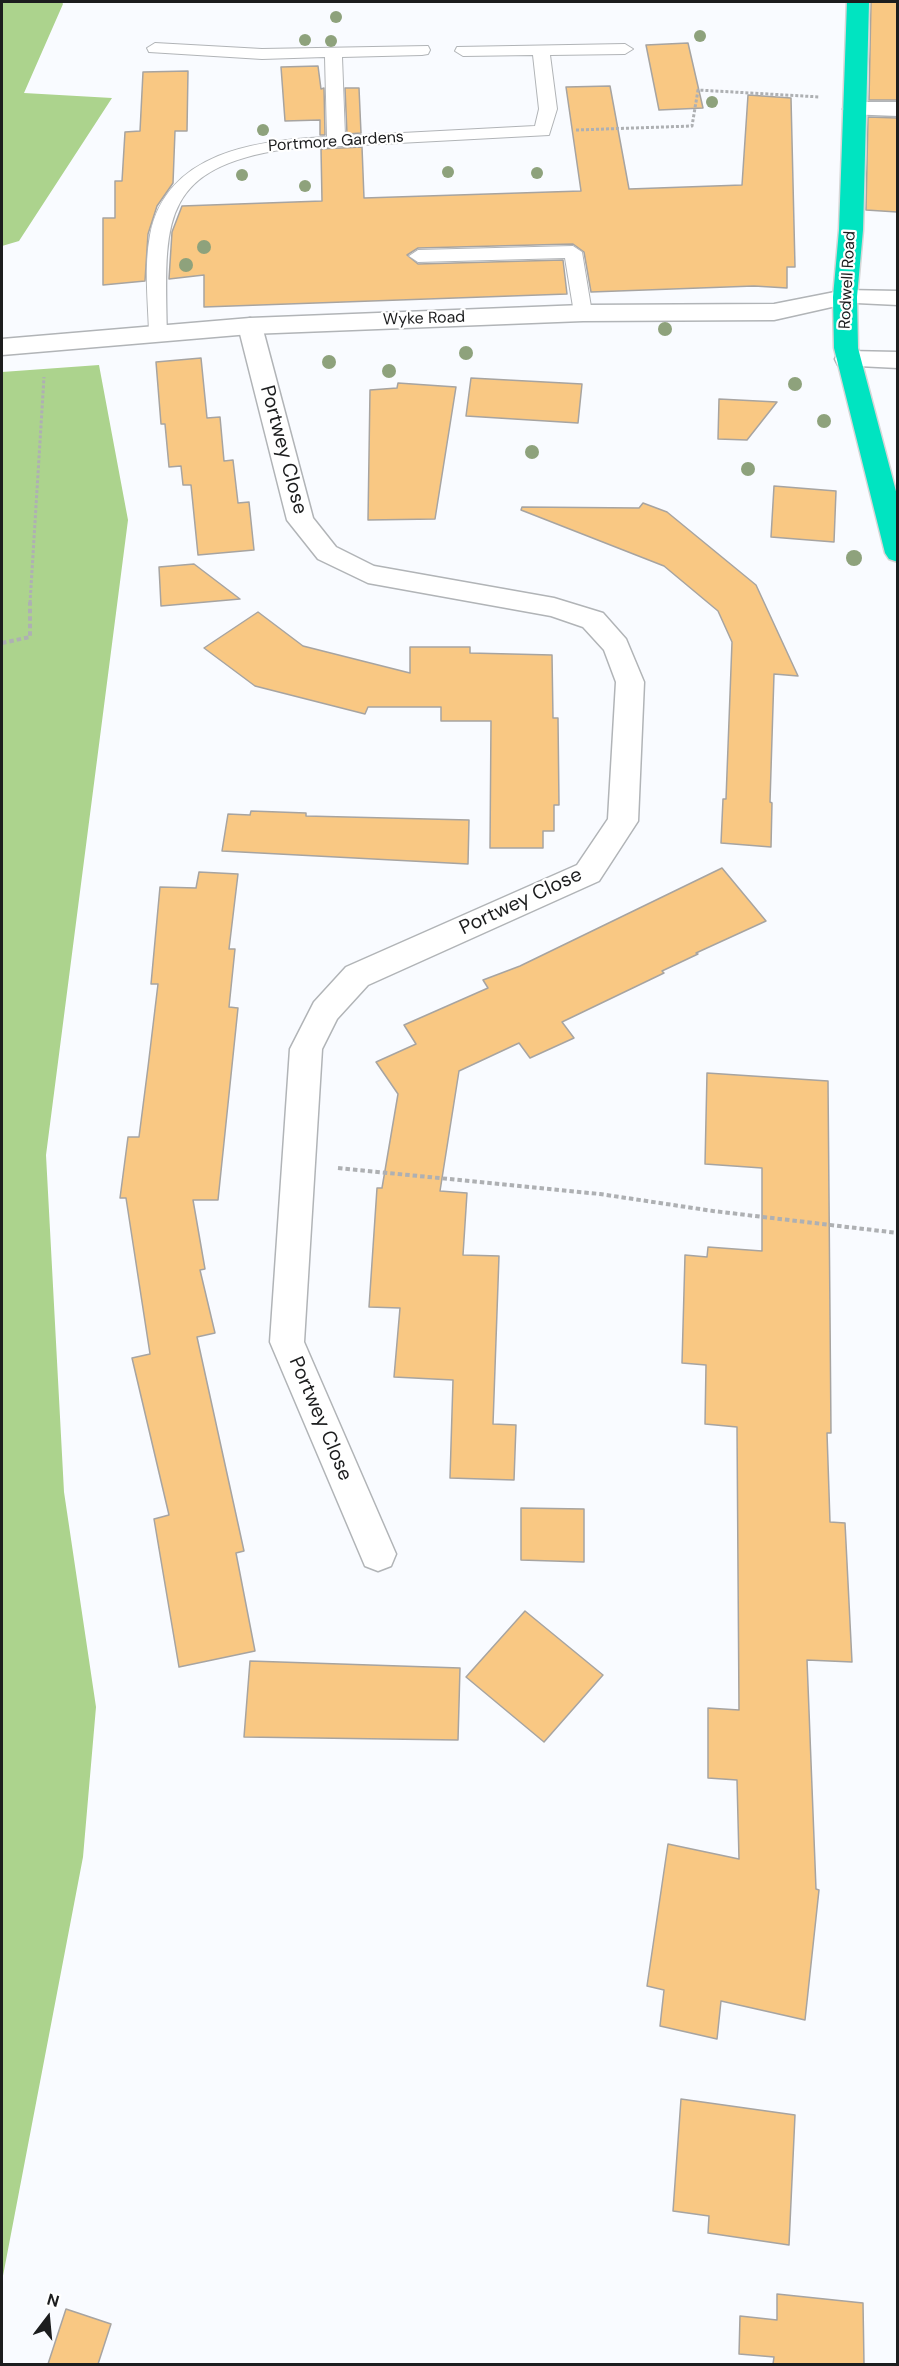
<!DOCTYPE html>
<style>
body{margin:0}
#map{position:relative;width:899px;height:2366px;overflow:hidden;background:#f9fbff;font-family:"DM Sans",sans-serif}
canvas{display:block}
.frame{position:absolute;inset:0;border:3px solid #1c1d1e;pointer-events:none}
.north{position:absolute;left:18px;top:2288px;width:60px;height:60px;-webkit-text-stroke:4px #fff;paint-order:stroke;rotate:16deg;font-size:16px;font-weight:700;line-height:24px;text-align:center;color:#1c1d1e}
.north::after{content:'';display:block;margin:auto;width:21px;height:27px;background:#1c1d1e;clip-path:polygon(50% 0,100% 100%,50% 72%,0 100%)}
</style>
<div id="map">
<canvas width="899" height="2366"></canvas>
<div class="frame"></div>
<div class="north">N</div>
</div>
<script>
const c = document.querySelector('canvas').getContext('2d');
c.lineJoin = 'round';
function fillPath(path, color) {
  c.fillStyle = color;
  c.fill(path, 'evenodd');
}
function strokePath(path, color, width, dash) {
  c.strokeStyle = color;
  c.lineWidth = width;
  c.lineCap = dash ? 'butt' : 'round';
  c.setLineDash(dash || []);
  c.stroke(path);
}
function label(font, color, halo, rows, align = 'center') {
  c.font = font + ' "DM Sans",sans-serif';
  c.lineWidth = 4.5;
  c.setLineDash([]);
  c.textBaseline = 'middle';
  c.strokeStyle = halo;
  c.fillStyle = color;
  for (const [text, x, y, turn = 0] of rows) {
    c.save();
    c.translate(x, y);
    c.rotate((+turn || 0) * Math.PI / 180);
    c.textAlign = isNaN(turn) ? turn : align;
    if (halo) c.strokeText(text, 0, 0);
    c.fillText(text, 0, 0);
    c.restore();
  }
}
fillPath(new Path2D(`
 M2 2H62L63 4 24 93 112 98 19 241 2 246Z
 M99 365 128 520 46 1155 64 1492 96 1707 83 1857 2 2281V372Z`), '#acd38d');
const building = new Path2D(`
 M871 2H897V100H869Z
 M688 43 703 108 659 110 646 45Z
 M318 66 321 89 324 88 325 135H320V120L285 121 281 67Z
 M188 71 187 131H175L173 183 157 206 148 234 145 281 103 285V218H115V181H122L125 132 140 131 143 72Z
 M610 86 629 189 742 185 748 95 791 98 795 267H787V288L754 286 591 292 584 252 573 244 418 248 407 255 418 264 563 260 567 294 204 307V275L169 279 172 232 182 206 322 201 321 149 362 147 364 198 581 191 566 87Z
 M345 88H359L361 133 347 134Z
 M868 117 897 118V212L866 210Z
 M201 358 207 418 220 417 224 461 233 460 238 503 249 502 254 550 198 555 191 485H183L181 466 169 467 165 424H161L156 362Z
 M471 378 582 384 578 423 466 416Z
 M398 383 456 387 435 519 368 520 370 390 397 388Z
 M719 399 777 402 747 440 718 439Z
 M774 486 836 491 834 542 771 537Z
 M643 503 667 512 756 585 798 676 774 674 770 802 772 803 771 847 721 843 723 799H726L732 642 718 611 664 566 521 510 522 507 639 508Z
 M194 564 240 599 161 606 159 567Z
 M258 612 303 646 410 673V647H470V653L552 655 553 718H558L559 805H554V831H543V848H490L491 721H441V707H368L365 714 255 686 204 648Z
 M251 811 306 813V816L469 820 468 864 222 851 228 814 250 815Z
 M722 868 766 921 696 953 698 954 662 971 664 973 562 1022 574 1038 530 1058 519 1043 459 1071 440 1191 467 1193 463 1255 499 1256 493 1424 516 1425 514 1480 450 1478 453 1380 394 1377 400 1308 369 1307 377 1188H382L398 1094 376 1062 416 1044 404 1025 488 988 483 980 520 966Z
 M199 872 238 874 229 949H235L229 1007 238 1008 218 1200H193L205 1269 200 1270 215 1333 197 1337 244 1551 236 1553 255 1651 179 1667 154 1519 169 1515 132 1358 150 1354 126 1198H120L128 1137H139L148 1067 158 984H151L160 887 196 888Z
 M707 1073 828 1081 831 1433H827L830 1522 845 1523 852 1662 807 1660 816 1889 819 1890 805 2020 721 2001 717 2039 660 2026 664 1990 647 1986 668 1844 739 1859 737 1780 708 1778V1708L739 1710 737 1427 705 1424 706 1365 682 1363 685 1255 707 1257 708 1247 762 1251V1168L705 1164Z
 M521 1508 584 1509V1562L521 1560Z
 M525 1611 603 1675 544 1742 466 1677Z
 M250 1661 460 1668 458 1740 244 1737Z
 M681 2099 795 2115 789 2245 708 2233 709 2216 673 2211Z
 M777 2294 863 2303 864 2364H773L774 2357 739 2354 740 2316 777 2320Z
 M66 2309 111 2324 98 2364H48Z`);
fillPath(building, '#f9c883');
strokePath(building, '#a7a4a1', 1.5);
const lane = new Path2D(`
 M155 43 262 49 428 46 430 50 428 54 422 55 342 57 345 136 535 126 539 109 533 55 463 56 455 51 457 47 625 44 633 49 625 54 550 55 557 109 549 135 286 149C158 168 165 224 167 332L158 338 149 332C148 300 144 267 150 235 166 152 257 140 327 137L325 57 262 59 149 52 147 48Z
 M573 246 582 252 592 313 583 319 574 313 565 258 418 262 409 256 418 250Z`);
const street = new Path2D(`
 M854 102H898V116L846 114 843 109 846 104Z
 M845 290 898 291V305L836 302 833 297 836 292Z
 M250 318 259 321 262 326 313 518 336 547 374 566 554 598 603 613 626 639 644 682 638 821 599 881 368 985 337 1019 322 1049 304 1342 396 1554 391 1566 378 1571 365 1566 270 1342 290 1049 314 1002 346 967 577 865 608 819 616 682 604 650 583 627 551 616 368 583 318 559 287 520 238 326 241 321Z
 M847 351 898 352V368L838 365 835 359 838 353Z`);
const secondary = new Path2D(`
 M845 290 854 292 857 297 854 302 774 320 583 321 250 334 2 355V339L250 318 583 305 774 304Z`);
const highway = new Path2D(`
 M847 2H869L863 230 857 297 858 348 898 499V562L889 559 885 553 834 348 833 297 839 230Z`);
strokePath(lane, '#b1b4b7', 2);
strokePath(street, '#b1b4b7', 3);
strokePath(secondary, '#b1b4b7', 3);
strokePath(highway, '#d6d6d6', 3);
strokePath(new Path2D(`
 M576 130 692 126 698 90 820 97
 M30 603 44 377`), '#aeb0b3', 3, [3, 2]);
strokePath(new Path2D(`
 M2 643 30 637V602
 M338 1168 600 1194 713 1211 898 1233`), '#aeb0b3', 4, [4.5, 3]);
fillPath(lane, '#fff');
fillPath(street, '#fff');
fillPath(secondary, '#fff');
fillPath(highway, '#00e4c1');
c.fillStyle = '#8ea27c';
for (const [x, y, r] of [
 [336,17,6],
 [700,36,6],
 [305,40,6],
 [331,41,6],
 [712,102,6],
 [263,130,6],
 [448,172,6],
 [537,173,6],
 [242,175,6],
 [305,186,6],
 [204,247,7],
 [186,265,7],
 [665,329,7],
 [466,353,7],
 [329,362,7],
 [389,371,7],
 [795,384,7],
 [824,421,7],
 [532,452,7],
 [748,469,7],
 [854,558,8]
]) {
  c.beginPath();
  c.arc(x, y, r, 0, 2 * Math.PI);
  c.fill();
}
label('16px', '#1c1d1e', '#fff', [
 ["Portmore Gardens",336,142,-4],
 ["Rodwell Road",848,280,-87],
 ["Wyke Road",424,319,-2]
]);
label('20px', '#1c1d1e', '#fff', [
 ["Portwey Close",283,450,75],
 ["Portwey Close",521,902,-25],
 ["Portwey Close",320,1419,67]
]);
</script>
